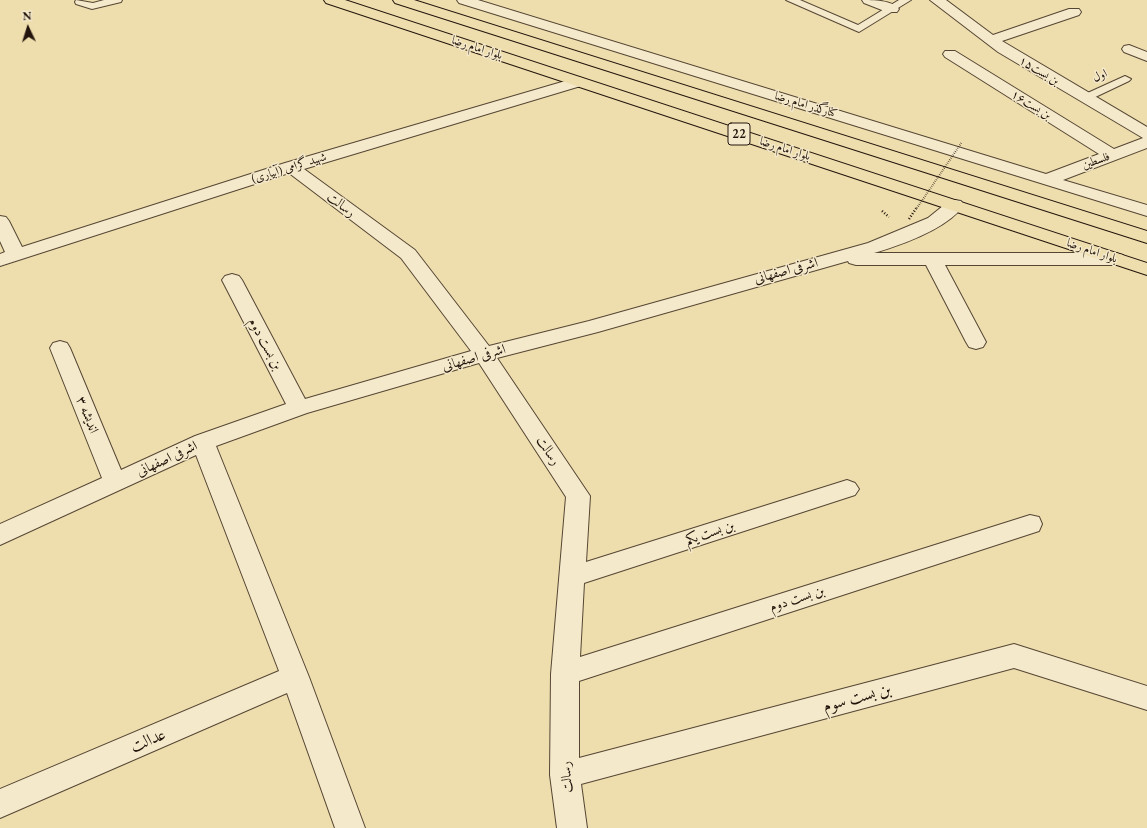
<!DOCTYPE html>
<meta charset="utf-8">
<style>
body{margin:0}
#map{position:relative;width:1147px;height:828px;overflow:hidden;background:#eeddad;font-family:"EB Garamond",serif}
canvas{display:block}
.north{position:absolute;left:8px;top:8px;width:40px;height:40px;-webkit-text-stroke:3px #f4e9ca;paint-order:stroke;rotate:356deg;font-size:11px;font-weight:700;line-height:16px;text-align:center;color:#22140c}
.north::after{content:'';display:block;margin:auto;width:14px;height:18px;background:#22140c;clip-path:polygon(50% 0,100% 100%,50% 72%,0 100%)}
</style>
<div id="map">
<canvas width="1147" height="828"></canvas>
<div class="north">N</div>
</div>
<script>
const c = document.querySelector('canvas').getContext('2d');
c.lineJoin = 'round';
function strokePath(path, color, width, dash) {
  c.strokeStyle = color;
  c.lineWidth = width;
  c.lineCap = dash ? 'butt' : 'round';
  c.setLineDash(dash || []);
  c.stroke(path);
}
function fillPath(path, color) {
  c.fillStyle = color;
  c.fill(path, 'evenodd');
}
function label(font, color, halo, rows, align = 'center') {
  c.font = font + ' "EB Garamond",Amiri,serif';
  c.lineWidth = 3;
  c.setLineDash([]);
  c.textBaseline = 'middle';
  c.strokeStyle = halo;
  c.fillStyle = color;
  for (const [text, x, y, turn = 0] of rows) {
    c.save();
    c.translate(x, y);
    c.rotate((+turn || 0) * Math.PI / 180);
    c.textAlign = isNaN(turn) ? turn : align;
    if (halo) c.strokeText(text, 0, 0);
    c.fillText(text, 0, 0);
    c.restore();
  }
}
const lane = new Path2D(`
 M76 0 93 3 104 0H122L121 2 92 9 76 4 75 2Z
 M786 0H800L858 25 899 0H911L859 32Z
 M1125 76 1131 79 1129 81 1089 100H1081L1079 98 1081 96Z`);
const street = new Path2D(`
 M457 0H478L1046 174 1099 154 945 57 943 54 945 51H955L1114 149 1143 138 998 52 930 0H946L993 35 1069 9H1079L1081 12 1079 15 1002 41 1147 127V148L1063 180 1147 205V216L459 3Z
 M862 0C873 0 892 0 899 9L897 12H887L864 3Z
 M1129 45 1147 52V61L1124 52 1122 49 1124 46Z
 M579 77 584 79 587 82 584 85 304 169 415 250 489 346 589 321 868 243 928 218 949 201 955 200 961 201 964 205C947 229 901 245 874 253H1116L1123 255 1125 259 1123 263 1116 265H945L986 342 983 347 976 349 969 347 966 342 926 265H856L849 263 848 261 598 332 497 358 590 496 586 562 847 480 855 483 859 489 855 495 584 583 580 657 1030 515 1039 517 1042 524 1039 531 579 681V758L1014 644 1147 686V710L1014 668 581 784 587 828H557L550 775 551 674 566 497 479 363 307 413 216 446 309 677 365 828H335L287 693 0 818V789L279 671 196 455 0 545V524L102 478 50 348 53 343 60 341 67 343 70 348 121 470 195 436 286 404 222 280 225 276 232 274 239 276 242 280 305 399 471 351 401 258 289 173 0 266V254L5 252 0 241V216L6 217 9 221 22 247 285 163Z`);
const highway = new Path2D(`
 M324 0H345L1147 263V275L326 3Z
 M393 0H414L1147 231V243L395 3Z`);
strokePath(lane, '#554634', 2);
strokePath(street, '#554634', 2);
strokePath(highway, '#22140c', 2);
strokePath(new Path2D(`
 M882 211 889 217`), '#22140c', 2.5, [1, 2]);
fillPath(lane, '#f4e9ca');
fillPath(street, '#f4e9ca');
fillPath(highway, '#eeddad');
strokePath(new Path2D(`
 M917 208 962 142`), '#22140c', 2, [0.5, 1.5]);
strokePath(new Path2D(`
 M909 219 917 207`), '#22140c', 2.5, [1, 2]);
label('12px', '#22140c', '#f4e9ca', [
 ["بلوار امام رضا",477,48,18],
 ["بن بست۱۵",1039,71,31],
 ["اول",1100,76,-25],
 ["کنارگذر امام رضا",806,105,17],
 ["بن بست۱۶",1031,105,32],
 ["بلوار امام رضا",785,149,18],
 ["فلسطین",1096,161,-20],
 ["شهید گرامی (آبیاری)",289,168,-17],
 ["بلوار امام رضا",1092,251,19]
]);
for (const [x, y, w] of [
 [739,134,22]
]) {
  const box = new Path2D();
  box.roundRect(x - w / 2, y - 11, w, 22, 3);
  c.fillStyle = '#f4e9ca';
  c.fill(box);
  strokePath(box, '#22140c', 1);
}
label('bold 13px', '#22140c', null, [
 ["22",739,134]
]);
label('14px', '#22140c', '#f4e9ca', [
 ["رسالت",341,205,37],
 ["اشرفی اصفهانی",786,271,-15],
 ["بن بست دوم",265,344,62],
 ["اشرفی اصفهانی",474,358,-16],
 ["اندیشه ۳",87,415,68],
 ["رسالت",548,451,56],
 ["اشرفی اصفهانی",167,459,-25],
 ["بن بست یکم",710,533,-18],
 ["بن بست دوم",797,599,-18],
 ["رسالت",567,777,-94]
]);
label('17px', '#22140c', '#f4e9ca', [
 ["بن بست سوم",857,698,-15],
 ["عدالت",148,741,-23]
]);
</script>
